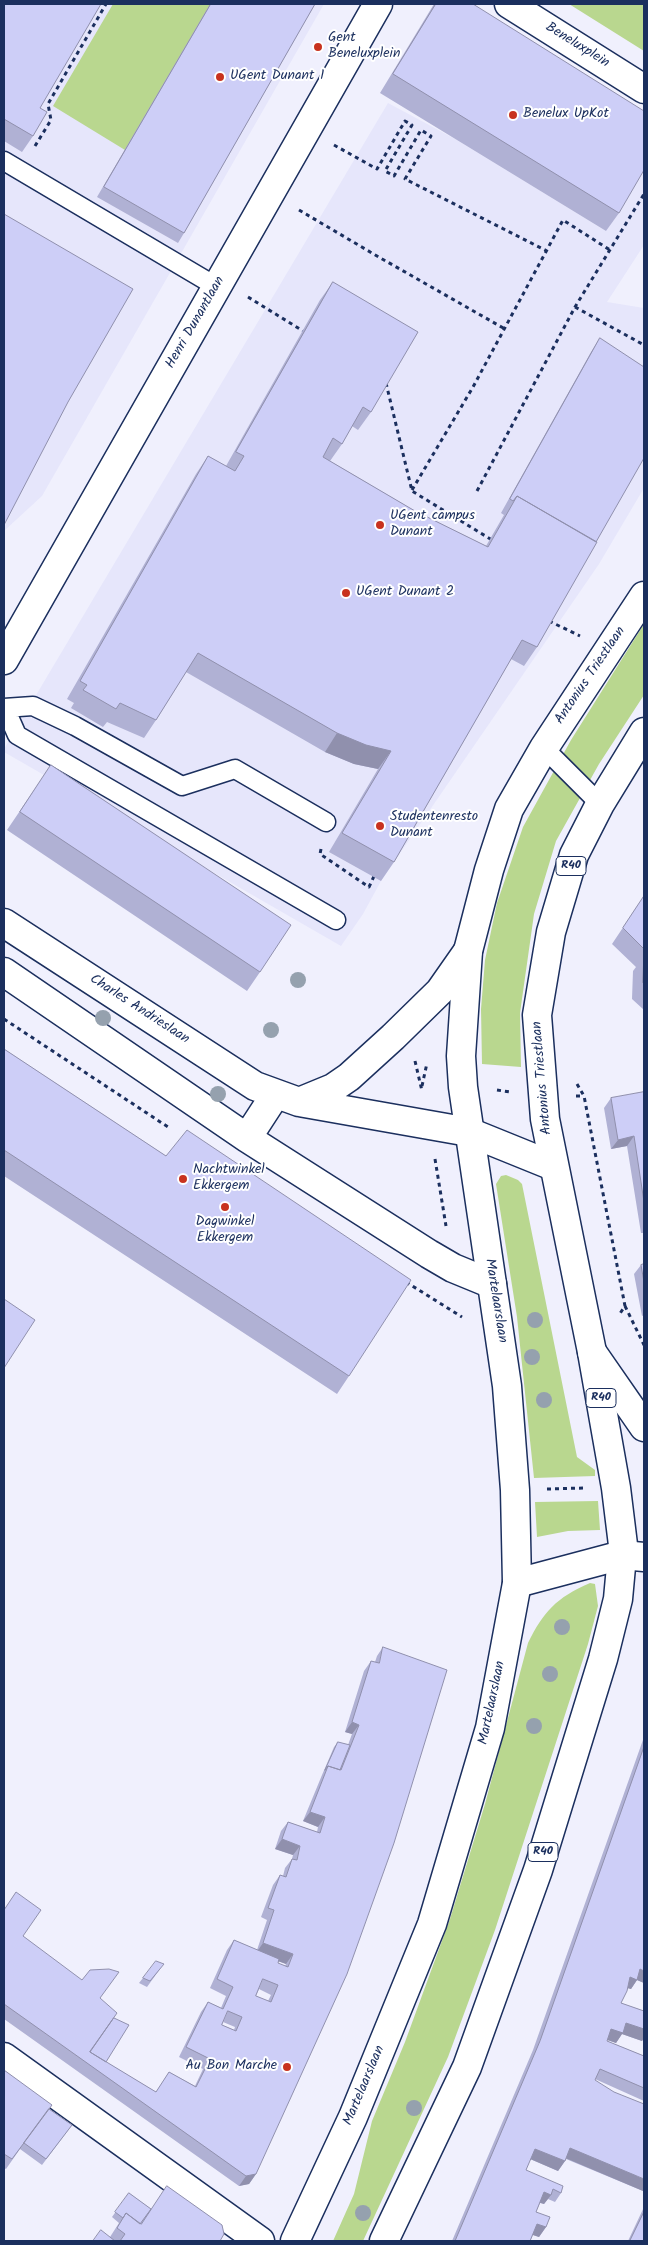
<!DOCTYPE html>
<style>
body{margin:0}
#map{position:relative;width:648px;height:2245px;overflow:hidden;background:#f0f0fd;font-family:Kalam,sans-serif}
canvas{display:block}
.frame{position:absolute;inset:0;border:5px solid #1b2f5e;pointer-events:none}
</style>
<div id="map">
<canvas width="648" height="2245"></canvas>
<div class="frame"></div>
</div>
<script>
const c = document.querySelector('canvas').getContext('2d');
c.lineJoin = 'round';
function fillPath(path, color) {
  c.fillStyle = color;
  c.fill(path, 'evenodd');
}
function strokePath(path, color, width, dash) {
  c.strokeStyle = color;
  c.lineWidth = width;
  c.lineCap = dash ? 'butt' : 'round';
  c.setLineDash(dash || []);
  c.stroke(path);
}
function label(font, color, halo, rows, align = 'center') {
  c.font = font + ' Kalam,sans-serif';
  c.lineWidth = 4;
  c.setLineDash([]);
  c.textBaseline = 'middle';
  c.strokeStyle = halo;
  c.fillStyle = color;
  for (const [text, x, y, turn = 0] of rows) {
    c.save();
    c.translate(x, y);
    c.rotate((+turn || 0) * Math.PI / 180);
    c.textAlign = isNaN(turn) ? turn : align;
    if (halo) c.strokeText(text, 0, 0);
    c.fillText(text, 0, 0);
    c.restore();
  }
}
fillPath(new Path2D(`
 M4 4H324L42 496 4 531V166L20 161 4 151Z
 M388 103 457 140 606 231 644 166V245L607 302 644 308V488L599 564 381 881 363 914 341 946 4 752V749Z`), '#e6e6fb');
fillPath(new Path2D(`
 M113 4 210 5 125 150 53 106Z
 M569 4H644V51Z
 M644 624V695L599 764 556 841 534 914 520 1013 521 1067 482 1064 481 1009 485 960 497 903 523 827 571 740Z
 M506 1175 518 1180 522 1184 577 1457 595 1470V1476L534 1478 517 1317 496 1184 501 1176Z
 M598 1501 600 1530 568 1531 537 1537 535 1502Z
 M590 1583 595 1584 598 1606 588 1644 495 1930 448 2057 363 2241H333L354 2194 372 2121 405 2042 450 1919 485 1804 528 1643C544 1611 556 1598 590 1583Z`), '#b9d78f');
const lane = new Path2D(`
 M4 161 217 287
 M4 708 33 706 75 726 182 786 235 769 326 822
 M6 710 17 735 336 920
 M544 748 600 804`);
const street = new Path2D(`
 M509 4 644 89
 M4 2057 260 2241`);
const secondary = new Path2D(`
 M4 660 378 4
 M4 923 255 1086 299 1102 469 1132 553 1166
 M4 972 247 1138 429 1254 453 1268 492 1284
 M299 1102 333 1088 349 1077 393 1037 440 991 468 951
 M247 1138 275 1095
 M592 1352 644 1427
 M517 1583 622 1555 644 1557`);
const primary = new Path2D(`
 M295 2241 353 2117 432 1924 490 1728 517 1583 515 1490 507 1386 463 1087 461 1056 468 951 489 870 509 809 544 748 644 596
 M384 2241 467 2067 538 1870 603 1659 618 1599 623 1545 616 1488 592 1352 545 1119 537 1015 551 932 574 855 600 804 644 732`);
strokePath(lane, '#1b2f5e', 21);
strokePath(street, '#1b2f5e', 31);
strokePath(secondary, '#1b2f5e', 31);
strokePath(primary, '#1b2f5e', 31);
strokePath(new Path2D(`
 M334 145 377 169 405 121 412 125 385 171 394 176 421 130 431 136 405 179 547 251
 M35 146 51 120 48 104 106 4
 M299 210 377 256 505 329
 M248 297 303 331
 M575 307 644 345
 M386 383 412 491 492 540
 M412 490 473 387 563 220 610 250
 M477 491 575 307 644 194
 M549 621 580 636
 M321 849 320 854 369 887 375 874
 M4 1019 168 1127
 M415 1061 422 1091
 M577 1084 584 1096 625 1306 619 1315
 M422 1086 427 1063
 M497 1090 510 1092
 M576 1096H584
 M435 1159 446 1226
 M406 1282 462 1317
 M625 1306 644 1345
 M547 1489 584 1488`), '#1b2f5e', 3, [4, 4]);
strokePath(lane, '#fff', 18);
strokePath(street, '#fff', 28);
strokePath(secondary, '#fff', 28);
strokePath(primary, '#fff', 28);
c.fillStyle = '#95a1ae';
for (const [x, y] of [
 [298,980],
 [103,1018],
 [271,1030],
 [218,1094],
 [535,1320],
 [532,1357],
 [544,1400],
 [562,1627],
 [550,1674],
 [534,1726],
 [414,2108],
 [363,2213]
]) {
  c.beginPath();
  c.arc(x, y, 8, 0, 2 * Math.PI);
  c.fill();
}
fillPath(new Path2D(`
 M4 4 40 108 33 136 22 152 4 141Z
 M210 4H315L184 233 178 243 97 197Z
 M434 4H473L619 213 606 231 380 93Z
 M333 282 371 412 358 430 352 426 342 444 330 461 415 511 486 546 504 515 501 513 591 352 600 338 596 542 537 647 524 666 511 659 394 862 381 881 329 852 378 769 354 764 325 752 186 672 156 720 144 738 107 722 103 727 71 708 74 703 67 699 196 474 208 456 226 466 320 300Z
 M51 765 260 972 247 991 7 830Z
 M644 896V1010L632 999 633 971 636 967 612 944Z
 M4 1049 166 1156 349 1376 337 1394 4 1176Z
 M644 1092V1239L643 1233H641L627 1146 611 1149 604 1108 611 1098Z
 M644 1264V1315L642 1316 634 1274 641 1265Z
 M383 1647 256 2174 249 2184 239 2186 4 2019V1910L23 1936 100 1998 114 2018 106 2062 156 2092 169 2072 195 2086 203 2069 179 2057 201 2012 208 2002 221 2008 226 1996 210 1988 227 1950 234 1940 257 1950 267 1920 261 1917 273 1885 280 1875 283 1876 285 1868 292 1859 293 1855 275 1849 281 1831 288 1822 317 1832 318 1827 303 1821 322 1775 334 1747 338 1742 348 1745 352 1734 345 1732 364 1671 371 1661 375 1662 377 1656ZM278 1961 286 1964 285 1966 278 1963ZM259 1989 271 1995 268 2001 256 1996ZM223 2022 235 2027 234 2030 222 2025Z
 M644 1737V1983L637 1980 631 1989 628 1988 621 2003 644 2011V2038L642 2041 622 2034 616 2043 607 2040V2041L644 2056V2101L595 2079V2080L643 2191 566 2159 565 2161 558 2171 530 2159 526 2170 561 2193 555 2202 548 2199 544 2204 540 2203 536 2212 546 2227 539 2237 533 2235 530 2241H452L533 2050Z
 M160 1969 147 1987 139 1983 143 1978Z
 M4 2070 49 2109 72 2125 42 2165 20 2149 6 2169 4 2168Z
 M129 2193 151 2209 220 2241H93L110 2237 119 2223 112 2217Z
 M644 2207V2241H628Z`), '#b0b1d4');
fillPath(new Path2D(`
 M337 733 391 751 378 769 354 764 325 752Z
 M634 1136 627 1146 611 1149 618 1140Z
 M352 1722 359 1725 352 1734 345 1732Z
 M310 1812 325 1817 318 1827 303 1821Z
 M282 1839 300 1846 293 1855 275 1849Z
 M263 1943 293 1954 286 1964 256 1953Z
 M640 1969 644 1971V1983L637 1980 631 1989 623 1987 630 1977Z
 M626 2023 644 2029V2038L642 2041 622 2034 616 2043 605 2039 611 2029Z
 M570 2148 644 2179V2189L643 2191 563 2157Z
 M535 2149 565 2161 558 2171 528 2158Z
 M256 2174 249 2184 239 2186 246 2176Z
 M544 2192 551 2195 544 2204 538 2202Z
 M537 2224 546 2227 539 2237 530 2234Z`), '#9090ad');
const building = new Path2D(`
 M4 4H101L40 108 47 112 33 136 4 119Z
 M211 4H315L184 233 104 187Z
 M436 4H473L644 111V170L619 213 393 74Z
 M4 214 133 289 68 402 4 525Z
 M333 282 418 332 371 412 363 407 342 444 333 438 323 457 415 511 488 547 517 496 597 542 537 647 522 640 394 862 342 833 391 751 366 745 337 733 198 653 156 720 120 703 116 709 83 690 87 685 80 681 208 456 235 471 244 456 236 452Z
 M600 338 644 367V458L596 542 517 496 513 501 510 499Z
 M51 765 291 925 260 972 20 812Z
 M644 896V949L623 928Z
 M644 955V984L643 983Z
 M4 1049 166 1156 187 1130 411 1280 349 1376 4 1150Z
 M644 1092V1202L634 1136 618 1140 611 1098Z
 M644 1264V1282L641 1265Z
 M4 1299 35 1320 4 1368Z
 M383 1647 447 1670 394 1843 347 1974 256 2174 246 2176 4 2004V1910L16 1892 41 1910 23 1936 82 1980 90 1970 109 1969 119 1972 100 1998 117 2013 90 2052 156 2092 169 2072 196 2087 210 2059 186 2047 208 2002 223 2009 233 1987 217 1979 234 1940 279 1959 278 1963 288 1967 293 1954 263 1943 274 1910 268 1908 280 1875 286 1877 292 1859 297 1860 300 1846 282 1839 288 1822 320 1833 325 1817 310 1812 328 1766 341 1770 359 1725 352 1722 371 1661 379 1663ZM263 1979 278 1985 271 2002 256 1996ZM228 2011 242 2017 236 2031 222 2025Z
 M338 1742 350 1745 340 1770 328 1766 325 1770Z
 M644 1747V1971L640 1969 637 1980 630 1977 627 1991 621 2003 644 2011V2029L626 2023 623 2033 611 2029 607 2041 644 2056V2088L600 2069 595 2080 614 2092 644 2104V2179L570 2148 565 2161 535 2149 526 2170 563 2186 561 2193 553 2189 551 2195 544 2192 536 2212 550 2217 546 2227 537 2224 530 2241H455L540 2041Z
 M156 1961 164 1964 150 1981 143 1978Z
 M114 2018 129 2025 106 2062 90 2052Z
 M4 2070 52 2105 12 2159 4 2154Z
 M49 2109 72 2125 46 2159 24 2143Z
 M167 2186 222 2225 224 2234 220 2241H120L125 2234 117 2228 126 2213 141 2224Z
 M129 2193 151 2209 140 2224 126 2213 123 2218 115 2212Z
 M644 2212V2241H630Z
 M101 2230 115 2241H93Z`);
fillPath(building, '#cdcef7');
strokePath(building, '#9090ad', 1);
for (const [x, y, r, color] of [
 [318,47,5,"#c8321e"],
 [220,77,5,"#c8321e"],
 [513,115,5,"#c8321e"],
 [380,525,5,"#c8321e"],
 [346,593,5,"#c8321e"],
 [380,826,5,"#c8321e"],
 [183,1179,5,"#c8321e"],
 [225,1207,5,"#c8321e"],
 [287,2067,5,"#c8321e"]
]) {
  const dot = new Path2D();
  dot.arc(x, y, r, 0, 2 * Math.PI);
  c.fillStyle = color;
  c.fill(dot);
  strokePath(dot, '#fff', 2);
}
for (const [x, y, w] of [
 [571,866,30],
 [601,1398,30],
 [543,1852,30]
]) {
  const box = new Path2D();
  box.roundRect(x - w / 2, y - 9.5, w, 19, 4);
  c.fillStyle = '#fff';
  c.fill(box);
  strokePath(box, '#1b2f5e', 1);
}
label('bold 12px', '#1b2f5e', null, [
 ["R40",571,866],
 ["R40",601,1398],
 ["R40",543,1852]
]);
label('14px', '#1b2f5e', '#fff', [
 ["Gent",328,39],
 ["Beneluxplein",328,55],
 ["UGent Dunant 1",230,77],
 ["Benelux UpKot",523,115],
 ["UGent campus",390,517],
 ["Dunant",390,533],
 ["UGent Dunant 2",356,593],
 ["Studentenresto",390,818],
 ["Dunant",390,834],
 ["Nachtwinkel",193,1171],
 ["Ekkergem",193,1187],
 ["Dagwinkel",225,1223,"center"],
 ["Ekkergem",225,1239,"center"],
 ["Au Bon Marche",277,2067,"right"]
], 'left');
label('14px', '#1b2f5e', '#fff', [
 ["Beneluxplein",577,46,32],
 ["Henri Dunantlaan",196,323,-60],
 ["Antonius Triestlaan",591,676,-56],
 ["Charles Andrieslaan",139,1010,33],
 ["Antonius Triestlaan",543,1078,-95],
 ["Martelaarslaan",495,1301,81],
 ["Martelaarslaan",493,1703,-78],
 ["Martelaarslaan",365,2086,-67]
]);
</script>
